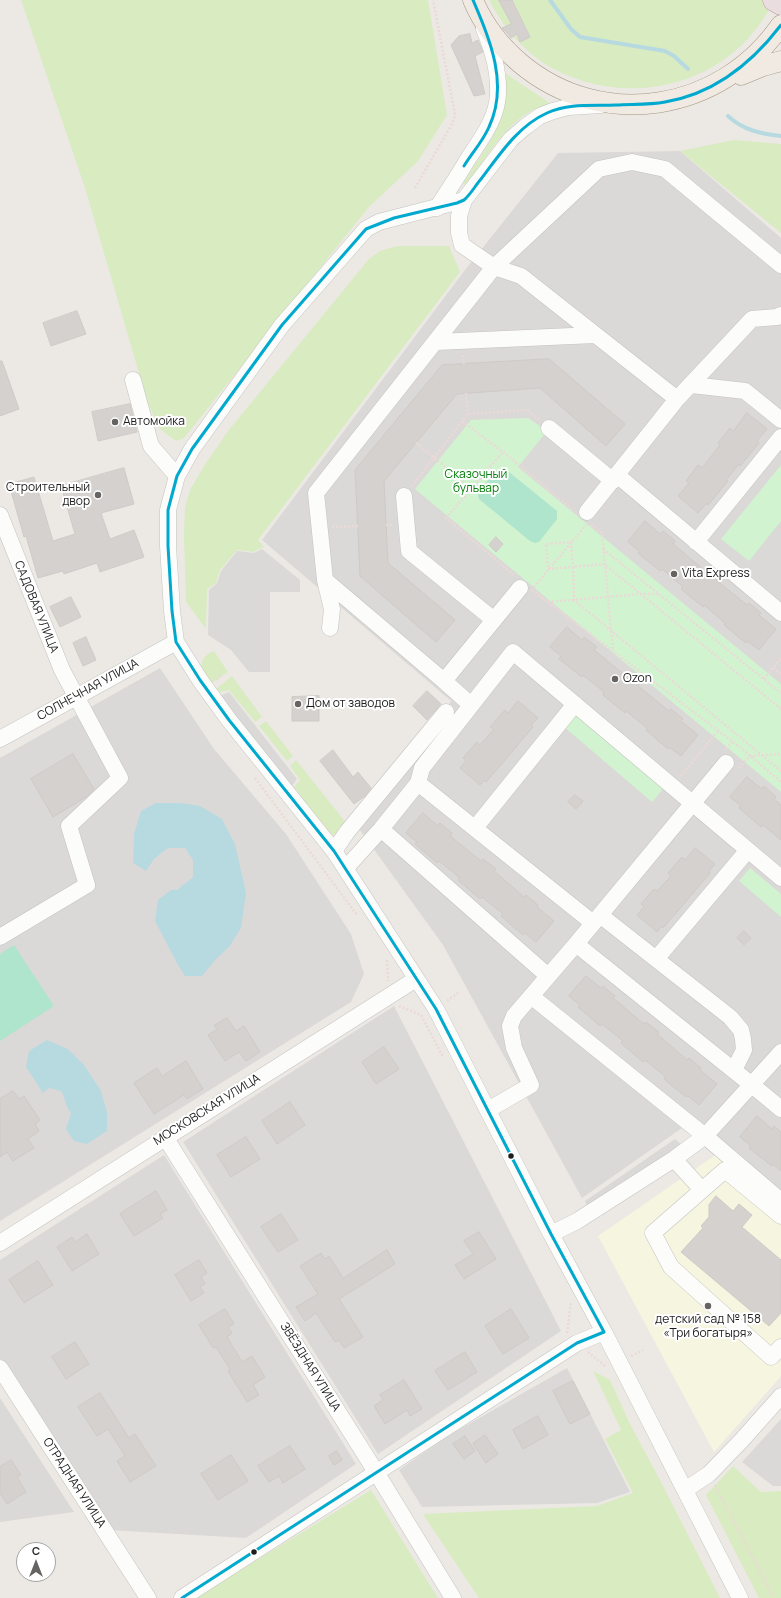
<!DOCTYPE html>
<meta charset="utf-8">
<style>
body{margin:0}
#map{position:relative;width:781px;height:1598px;overflow:hidden;background:#ece9e5;font-family:Manrope,sans-serif}
canvas{display:block}
.north{position:absolute;left:16px;top:1542px;width:40px;height:40px;box-sizing:border-box;background:#fff;border:1px solid #a5a5a5;border-radius:50%;rotate:0deg;font-size:11px;font-weight:700;line-height:16px;text-align:center;color:#1d1d1d}
.north::after{content:'';display:block;margin:auto;width:14px;height:18px;background:#656463;clip-path:polygon(50% 0,100% 100%,50% 72%,0 100%)}
</style>
<div id="map">
<canvas width="781" height="1598"></canvas>
<div class="north">С</div>
</div>
<script>
const c = document.querySelector('canvas').getContext('2d');
c.lineJoin = 'round';
function fillPath(path, color) {
  c.fillStyle = color;
  c.fill(path, 'evenodd');
}
function strokePath(path, color, width, dash) {
  c.strokeStyle = color;
  c.lineWidth = width;
  c.lineCap = dash ? 'butt' : 'round';
  c.setLineDash(dash || []);
  c.stroke(path);
}
function label(font, color, halo, rows, align = 'center') {
  c.font = font + ' Manrope,sans-serif';
  c.lineWidth = 4;
  c.setLineDash([]);
  c.textBaseline = 'middle';
  c.strokeStyle = halo;
  c.fillStyle = color;
  for (const [text, x, y, turn = 0] of rows) {
    c.save();
    c.translate(x, y);
    c.rotate((+turn || 0) * Math.PI / 180);
    c.textAlign = isNaN(turn) ? turn : align;
    if (halo) c.strokeText(text, 0, 0);
    c.fillText(text, 0, 0);
    c.restore();
  }
}
fillPath(new Path2D(`
 M680 151 781 238V1212L682 1128 582 1198 443 945 357 826 451 701 262 540 465 270 558 153Z
 M160 668 214 749 286 834 351 934 364 974 351 1002 0 1221V758Z
 M394 1006 561 1331 378 1454 183 1142Z
 M164 1155 356 1464 246 1538 108 1530 0 1358V1260Z
 M567 1368 630 1492 597 1503 422 1507 399 1470 446 1437Z
 M0 1398 74 1512 0 1522Z`), '#dbd9d7');
fillPath(new Path2D(`
 M717 1154 781 1207V1376L714 1452 598 1236Z`), '#f6f5df');
fillPath(new Path2D(`
 M21 0H428L447 115 418 161 368 208 184 438 176 441 160 429 148 404 85 188Z
 M489 0H499L520 42 530 36 512 0H774C732 89 619 114 539 60 517 44 501 23 489 0Z
 M505 73 551 104C545 106 539 107 533 110 503 126 485 159 467 186L463 183C476 162 496 137 503 113 507 100 506 86 505 73Z
 M734 140 781 144V233L680 151Z
 M397 246H449L460 272 258 540 264 547 253 552 237 550 220 570 216 583 207 589 206 629 186 602 184 537 185 507 190 490 204 466 228 431 369 259 380 251Z
 M214 651 228 672 212 683 201 667C202 659 206 654 214 651Z
 M232 676 262 717 255 722 229 690 220 692 216 689Z
 M266 721 293 756 287 761 259 726Z
 M296 760 347 824 339 833 333 835 327 831 294 787 300 780 290 766Z
 M593 1371 610 1380 630 1424 661 1482 720 1598H479L423 1514 597 1506 633 1493 605 1439 621 1430Z
 M733 1466 761 1492 781 1491V1598H759L706 1495Z
 M371 1490 438 1598H195Z`), '#d9ebc1');
fillPath(new Path2D(`
 M528 418 547 431 518 467 781 684V792L415 489 471 420Z
 M781 465V521L749 561 721 539Z
 M574 712 663 789 652 802 563 726Z
 M750 868 781 894V917L739 881Z`), '#d2f3d0');
fillPath(new Path2D(`
 M504 468 557 511V519L539 542 535 543 530 541 479 499 478 495V491L497 471Z
 M14 945 54 1006 0 1041V954Z`), '#aee5cc');
fillPath(new Path2D(`
 M684 158 781 241V288L637 166Z
 M631 170 764 285 686 374 548 254Z
 M546 269 720 414 614 540 524 465 557 426 605 466 646 417 515 306Z
 M405 486 529 593 552 617 481 707 436 667 473 620 402 558 397 497Z
 M781 531V601L747 574Z
 M262 549 300 580V592H270V672H249L231 650 208 635 209 590 217 583 221 571 237 551 254 553Z
 M229 692 297 779 291 787 219 696Z
 M550 720 653 807 563 914 460 827Z
 M395 834 565 976 553 995 687 1113 583 1188 389 842Z
 M726 875 781 921V1019L739 1069 636 983Z
 M675 1139 684 1147 589 1211 585 1201Z
 M781 1419V1486H773L742 1462Z`), '#dad9d7');
fillPath(new Path2D(`
 M156 803H181L200 806 222 819 235 844 246 893 241 928 229 947 216 959 202 976H185L178 965 155 921 158 900 171 890H177L193 877V860L185 848H168L154 859 146 871 133 863 134 834 141 811Z
 M47 1040 68 1049 84 1065 101 1091 107 1112V1131L87 1144 74 1141 66 1129 71 1113C65 1106 66 1099 61 1091L49 1088 43 1093 26 1067 29 1051Z`), '#b7dae1');
strokePath(new Path2D(`
 M550 0 571 29 580 37 665 51 674 56 688 69
 M728 116C743 130 761 134 781 136`), '#b7dae1', 4);
const building = new Path2D(`
 M499 0H512L530 37 520 42 517 34 511 38 508 34 502 28 511 24Z
 M470 34 472 43 478 40 483 52 475 56 485 94 474 96 451 45 459 36Z
 M77 311 86 334 51 346 43 323Z
 M549 359 625 424 606 446 540 388 457 394 384 481 388 563 455 620 436 642 360 576 355 470 442 365Z
 M0 361H2L19 409 0 416Z
 M130 404 137 432 98 441 92 412Z
 M747 413 767 429 757 441 759 443 740 466 739 464 726 480 728 481 708 505 707 503 698 513 678 496 689 483 686 481 698 465 702 468 720 445 718 443 730 428 733 431Z
 M124 468 134 504 101 513 110 539 134 530 144 557 100 572 97 563 64 574 63 571 38 578 26 536 24 537 9 484 34 477 53 541 75 534 61 486Z
 M645 521 660 534 663 531 675 541 673 544 704 570 706 567 718 578 716 580 747 605 749 603 761 613 759 615 776 629 759 650 747 641 746 643 724 625 725 623 704 605 703 607 681 589 683 587 662 569 660 571 638 553 639 551 628 542Z
 M496 537 503 544 496 552 489 545Z
 M71 597 81 617 60 627 50 607Z
 M567 627 582 640 584 637 597 647 594 650 626 676 628 673 640 683 638 686 669 711 671 709 683 719 681 721 698 735 681 756 669 747 668 749 646 730 647 728 626 711 625 713 603 695 604 692 583 675 582 677 559 659 561 656 550 647Z
 M86 637 96 660 83 666 73 643Z
 M427 691 441 704 427 720 413 706Z
 M319 696V721H292V697Z
 M518 701 538 718 531 725 533 727 506 759 486 782 484 780 480 785 460 768 466 761 463 758 477 742 480 745 494 729 490 727 505 710 508 713Z
 M333 750 353 777 358 772 371 788 365 796 354 804 320 761Z
 M73 754 94 789 86 797 53 817 31 779Z
 M747 777 762 789 764 786 776 797 774 799 781 805V840L763 825 761 827 739 808 741 806 730 797Z
 M575 795 583 801 576 809 568 802Z
 M423 813 438 826 440 823 452 833 450 836 481 861 483 859 496 869 494 871 524 897 526 895 538 905 537 907 554 921 536 942 525 933 523 935 501 916 503 914 482 897 480 899 458 880 460 878 439 861 437 863 415 844 417 842 406 833Z
 M695 848 715 864 709 871 710 873 683 905 663 928 661 926 657 932 637 915 644 907 641 904 654 889 657 891 671 876 668 873 682 857 685 860Z
 M744 931 751 938 744 945 737 938Z
 M586 976 601 988 603 986 615 996 613 998 644 1024 646 1022 659 1032 657 1034 687 1060 689 1058 701 1068 700 1070 717 1084 699 1105 688 1096 686 1097 664 1079 666 1077 645 1060 643 1062 621 1043 623 1041 602 1024 600 1026 578 1007 580 1005 569 996Z
 M227 1018 236 1031 244 1026 260 1052 246 1061 239 1052 225 1061 208 1035 217 1029 214 1026Z
 M384 1047 399 1069 376 1084 362 1062Z
 M186 1061 203 1089 187 1099 184 1095 154 1114 134 1083 157 1068 162 1076Z
 M13 1091 19 1099 24 1096 40 1120 35 1124 39 1131 28 1139 34 1148 13 1161 7 1152 0 1157V1099Z
 M290 1102 305 1125 277 1144 262 1121Z
 M757 1116 772 1129 774 1126 781 1132V1171L773 1164 772 1166 749 1148 751 1146 740 1137Z
 M246 1137 260 1159 231 1177 217 1155Z
 M156 1191 167 1210 160 1214 163 1218 134 1236 120 1214Z
 M716 1196 733 1211 739 1204 752 1215 742 1227 781 1260V1313L769 1326 681 1252 703 1228 701 1226 709 1217V1205Z
 M281 1214 298 1240 278 1252 261 1227Z
 M479 1232 496 1259 464 1279 455 1265 473 1254 464 1241Z
 M87 1234 99 1254 72 1271 57 1247 72 1237 75 1242Z
 M387 1250 395 1264 339 1299 363 1337 344 1348 339 1340 335 1342 316 1313 305 1321 296 1307 318 1294 300 1266 321 1253 325 1259 329 1256 343 1278Z
 M199 1260 207 1273 201 1277 205 1284 200 1287 204 1293 191 1301 175 1275Z
 M38 1261 53 1285 24 1303 9 1280Z
 M225 1309 234 1324 228 1327 232 1333 227 1337 242 1362 252 1356 265 1377 253 1385 259 1395 247 1402 228 1371 230 1369 216 1347 213 1348 199 1325Z
 M511 1309 529 1338 503 1354 485 1326Z
 M75 1342 89 1364 66 1379 52 1357Z
 M465 1352 477 1372 448 1390 435 1371Z
 M404 1380 422 1409 410 1416 407 1410 385 1424 374 1406 383 1400 380 1395Z
 M573 1381 590 1414 570 1424 553 1391Z
 M100 1393 129 1438 135 1434 156 1466 130 1482 117 1461 125 1456 108 1429 97 1436 78 1407Z
 M538 1416 548 1435 523 1449 513 1430Z
 M485 1435 498 1454 486 1463 473 1444Z
 M465 1436 475 1451 464 1459 453 1444Z
 M290 1446 305 1469 283 1483 279 1476 269 1482 258 1466Z
 M337 1451 342 1460 334 1465 329 1456Z
 M231 1455 248 1481 218 1500 201 1474Z
 M11 1460 21 1475 17 1477 26 1492 7 1504 0 1493V1467Z`);
fillPath(building, '#d4d1ce');
strokePath(building, '#cfcac6', 1);
const minor = new Path2D(`
 M464 200 379 222 366 229 282 325 192 449 177 476 168 510V546L172 611 176 642 200 680 229 720 334 851 436 1009 551 1234 604 1332 740 1598
 M437 208C447 192 458 176 468 159 481 139 497 119 498 94 499 71 493 50 484 29
 M436 342 595 335
 M133 380 151 446 177 476
 M692 385 745 391 781 420
 M677 399 752 319 777 317 781 315
 M549 428 613 481
 M617 475 781 613
 M404 496 409 551 494 620
 M587 512 677 399 521 276 494 267 462 245 459 233V216L464 200 511 139 525 127 540 116 553 111 568 107 601 105
 M0 515 62 670 120 778 69 826 87 885 0 937
 M696 542 781 437
 M325 580 332 609 330 628
 M444 681 325 580 316 493 494 267 599 169 632 162 665 169 781 265
 M471 705 444 681 520 588
 M0 739 176 642
 M418 783 593 923
 M475 828 575 704
 M381 829 548 976
 M334 851 347 832 446 712
 M346 868 381 829 418 783 422 768 513 652 781 878
 M600 915 656 959 748 850
 M576 944 752 1085 781 1109
 M656 959 730 1017 741 1030 743 1039 744 1050 734 1070
 M531 996 705 1136 781 1201
 M488 1110 531 1085 514 1048 510 1026 514 1016 576 944 726 763
 M165 1137 376 1472 453 1598
 M674 1159 702 1190
 M781 1216 725 1170 653 1233 671 1267 771 1357 781 1347
 M551 1234 577 1221 674 1159 705 1136 781 1052
 M0 1243 416 979
 M0 1368 148 1598
 M685 1490 709 1474 741 1441 781 1396
 M182 1598 577 1343 604 1332`);
const major = new Path2D(`
 M473 0C483 24 500 46 520 63 602 132 721 112 781 25
 M741 75 763 66 781 61`);
const highway = new Path2D(`
 M774 0 781 4`);
strokePath(minor, '#c4c3c1', 17);
strokePath(major, '#a29681', 21);
strokePath(highway, '#c29ba7', 23);
strokePath(new Path2D(`
 M415 188 452 124 455 116 454 109 433 0
 M463 355 464 364
 M466 393 468 414
 M462 421 503 452
 M416 443 472 489
 M412 486 468 414 527 410 540 420
 M386 525H394
 M591 525 602 533 613 651
 M332 527 358 526
 M571 542 573 567 548 569 546 544Z
 M603 549 781 693
 M514 575 446 518 503 452 574 511
 M534 587 586 525
 M532 590 740 747 781 782
 M548 602 640 594H659
 M773 668 781 674
 M764 679 781 658
 M217 680 222 674
 M781 709 604 564 573 567 574 600 781 771
 M726 749 732 742
 M739 768 750 756 781 754
 M681 776 718 731
 M255 778 357 915
 M387 960 388 981
 M447 1001 458 993
 M399 1006 421 1015 443 1057
 M567 1333 571 1302
 M588 1352 605 1366
 M631 1356 643 1350
 M715 1485 774 1598`), '#ebd9d7', 2.5, [2, 2]);
strokePath(minor, '#fcfcfb', 16);
strokePath(major, '#f0eae3', 20);
strokePath(highway, '#eadddf', 22);
strokePath(new Path2D(`
 M464 166C472 153 483 141 489 127 509 84 490 40 473 0
 M182 1598 577 1343 604 1332 551 1234 436 1009 334 851 229 720 200 680 176 642 172 611 168 546V510L177 476 192 449 282 325 366 229 394 218 457 203 464 200C471 194 475 186 481 179 500 154 518 126 547 113 569 103 593 106 616 105 632 104 649 105 665 102 713 94 752 63 781 25`), '#00a9ce', 3);
for (const [x, y, r, color] of [
 [115,422,4,"#656463"],
 [98,495,4,"#656463"],
 [674,574,4,"#656463"],
 [615,679,4,"#656463"],
 [298,704,4,"#656463"],
 [511,1156,3.5,"#1d1d1d"],
 [708,1306,4,"#656463"],
 [254,1552,3.5,"#1d1d1d"]
]) {
  const dot = new Path2D();
  dot.arc(x, y, r, 0, 2 * Math.PI);
  c.fillStyle = color;
  c.fill(dot);
  strokePath(dot, '#fff', 1.5);
}
label('12px', '#1d1d1d', '#fff', [
 ["Автомойка",123,422],
 ["Строительный",90,488,"right"],
 ["двор",90,502,"right"],
 ["Vita Express",682,574],
 ["Ozon",623,679],
 ["Дом от заводов",306,704],
 ["детский сад № 158",708,1320,"center"],
 ["«Три богатыря»",708,1334,"center"]
], 'left');
label('12px', '#067f0c', '#fff', [
 ["Сказочный",476,475],
 ["бульвар",476,489]
]);
label('12px', '#1d1d1d', '#fff', [
 ["САДОВАЯ УЛИЦА",36,607,68],
 ["СОЛНЕЧНАЯ УЛИЦА",88,690,-29],
 ["МОСКОВСКАЯ УЛИЦА",207,1110,-32],
 ["ЗВЁЗДНАЯ УЛИЦА",310,1367,58],
 ["ОТРАДНАЯ УЛИЦА",74,1483,57]
]);
</script>
